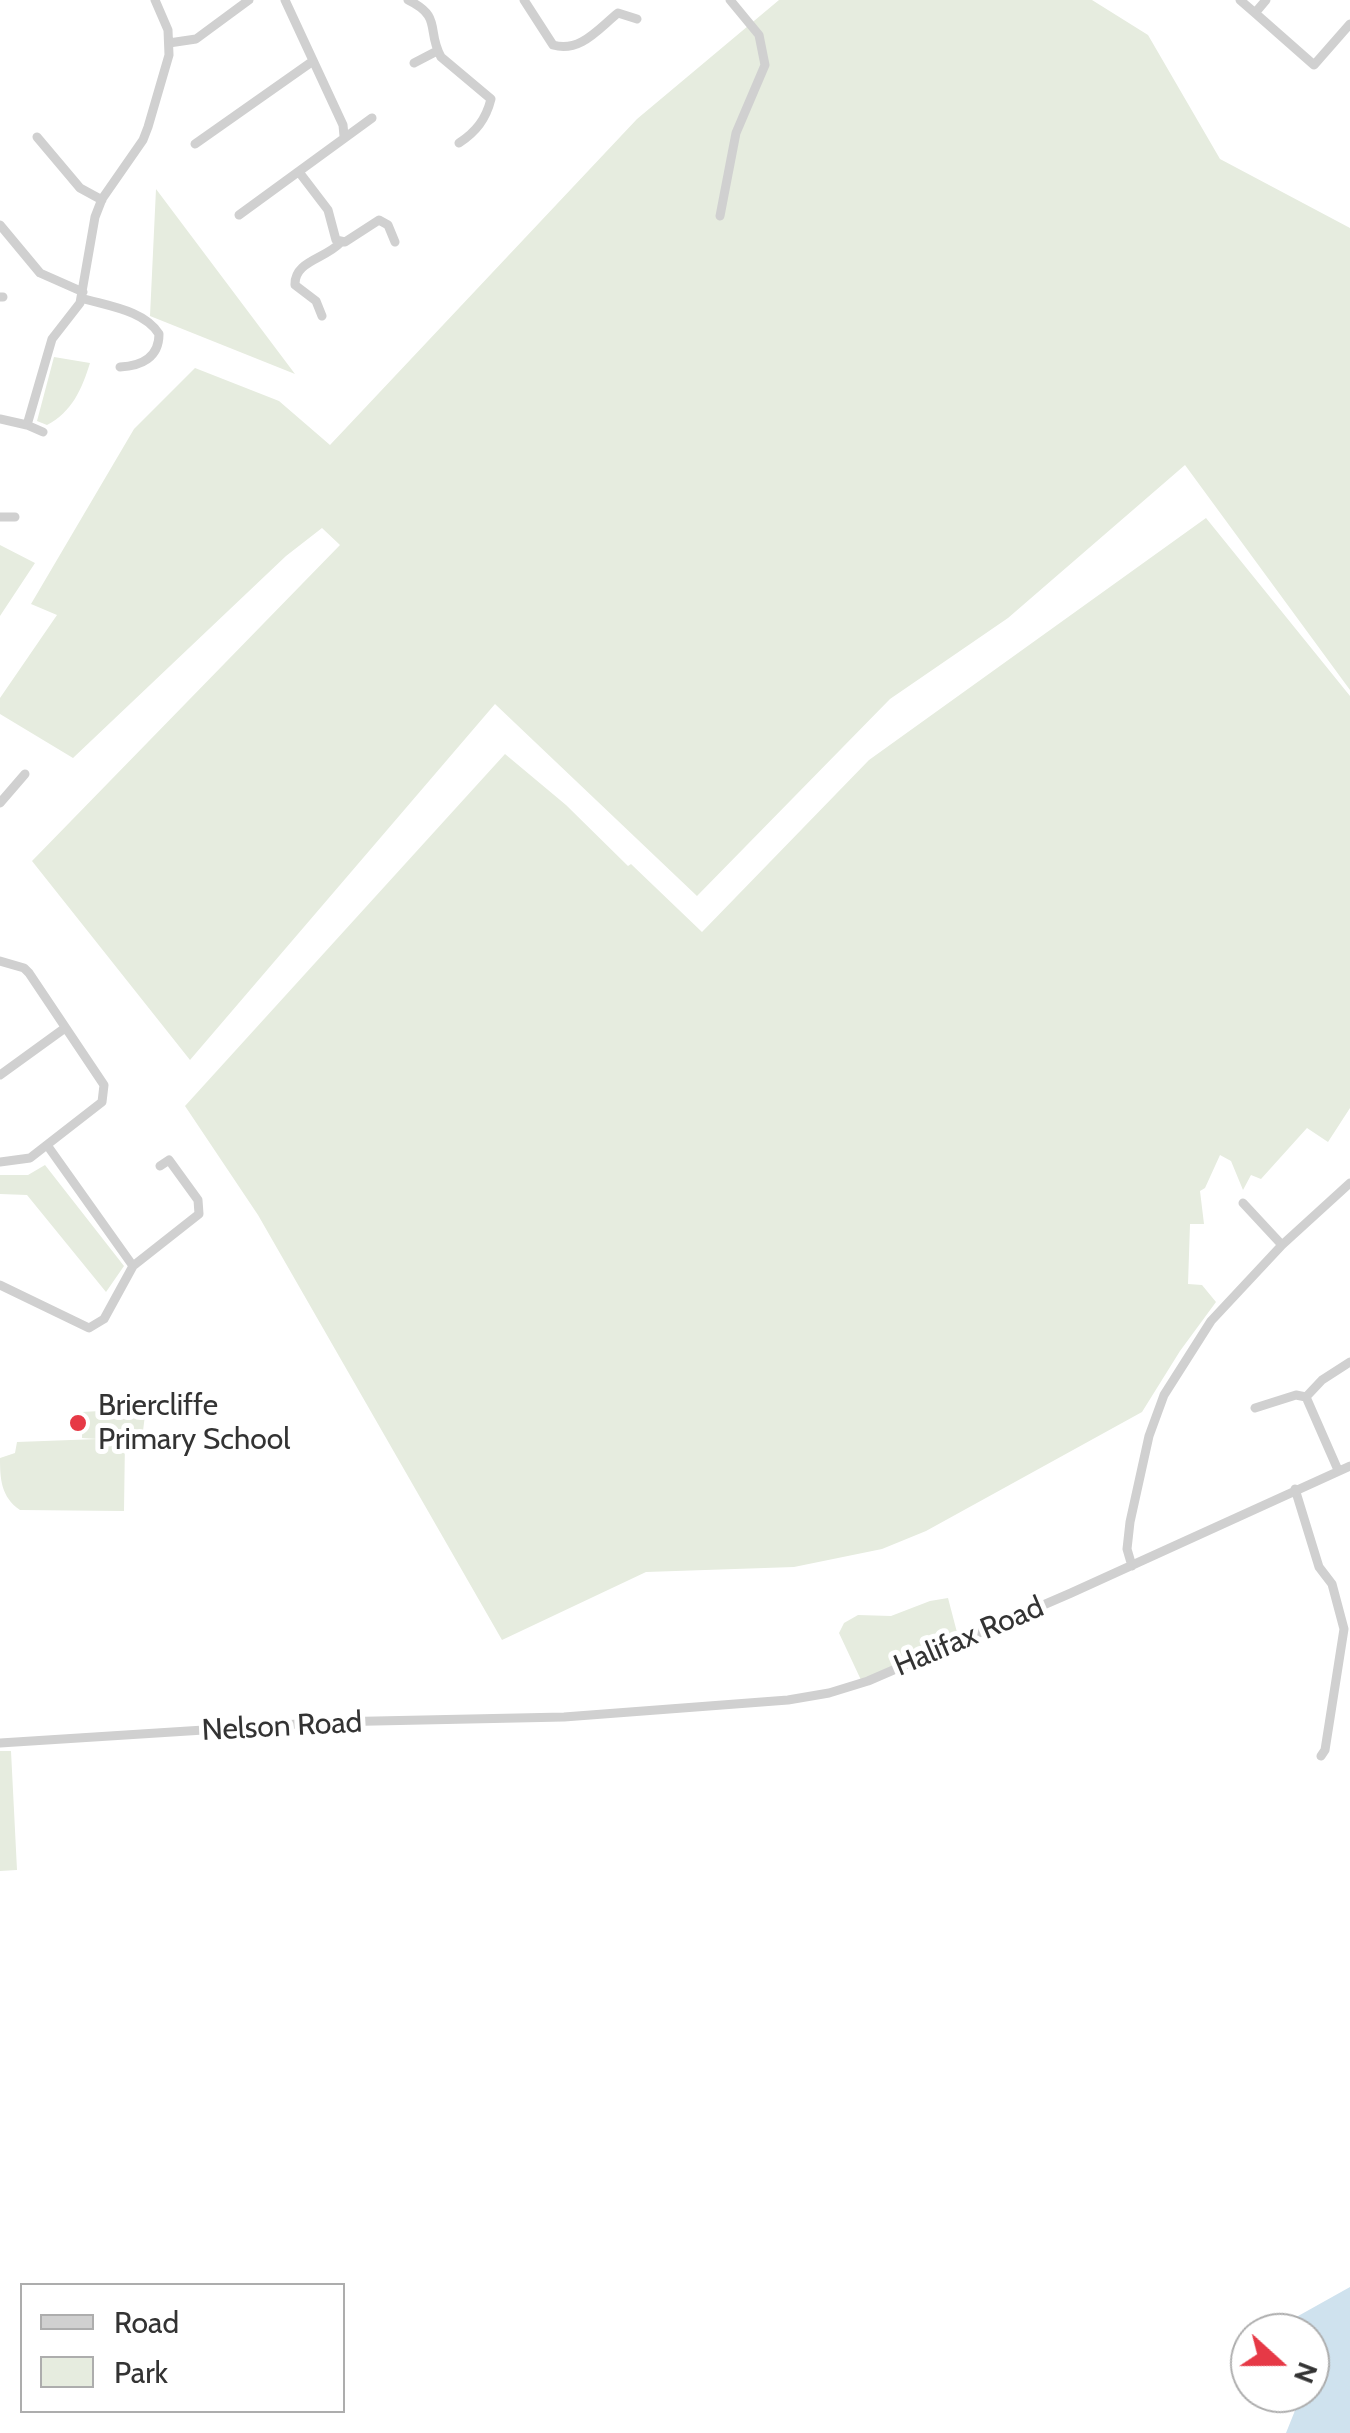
<!DOCTYPE html>
<style>
body{margin:0}
#map{position:relative;width:1350px;height:2433px;overflow:hidden;background:#fff;font-family:Cabin,sans-serif}
canvas{display:block}
.legend{position:absolute;left:20px;top:2283px;width:325px;height:130px;box-sizing:border-box;background:#fff;border:2px solid #adadad;margin:0;padding:12px 18px;list-style:none;font-size:30px;color:#333}
.legend li{display:flex;align-items:center;gap:20px;height:50px}
.legend b{width:50px;border:2px solid #adadad}
.north{position:absolute;left:1230px;top:2313px;width:100px;height:100px;box-sizing:border-box;background:#fff;border:2px solid #adadad;border-radius:50%;rotate:111deg;font-size:28px;font-weight:700;line-height:40px;text-align:center;color:#333}
.north::after{content:'';display:block;margin:auto;width:35px;height:45px;background:#e63946;clip-path:polygon(50% 0,100% 100%,50% 72%,0 100%)}
</style>
<div id="map">
<canvas width="1350" height="2433"></canvas>
<ul class="legend">
<li><b style="height:12px;background:#d0d0d0"></b>Road</li>
<li><b style="height:28px;background:#e6ecdf"></b>Park</li>
</ul>
<div class="north">N</div>
</div>
<script>
const c = document.querySelector('canvas').getContext('2d');
c.lineJoin = 'round';
function fillPath(path, color) {
  c.fillStyle = color;
  c.fill(path, 'evenodd');
}
function strokePath(path, color, width, dash) {
  c.strokeStyle = color;
  c.lineWidth = width;
  c.lineCap = dash ? 'butt' : 'round';
  c.setLineDash(dash || []);
  c.stroke(path);
}
function label(font, color, halo, rows, align = 'center') {
  c.font = font + ' Cabin,sans-serif';
  c.lineWidth = 10;
  c.setLineDash([]);
  c.textBaseline = 'middle';
  c.strokeStyle = halo;
  c.fillStyle = color;
  for (const [text, x, y, turn = 0] of rows) {
    c.save();
    c.translate(x, y);
    c.rotate((+turn || 0) * Math.PI / 180);
    c.textAlign = isNaN(turn) ? turn : align;
    if (halo) c.strokeText(text, 0, 0);
    c.fillText(text, 0, 0);
    c.restore();
  }
}
fillPath(new Path2D(`
 M779 0H1092L1148 35 1220 159 1350 228V690L1185 465 1008 618 890 699 697 896 495 704 190 1060 32 861 340 545 322 528 286 556 73 758 0 714V698L57 615 31 604 134 429 195 368 279 401 330 445 637 119Z
 M156 189 295 374 150 316Z
 M54 357 90 363C82 389 72 412 47 425L37 421Z
 M1206 518 1350 696V1108L1328 1142 1307 1128 1261 1179 1251 1175 1243 1190 1231 1161 1220 1155 1205 1188 1200 1191 1204 1224H1190L1188 1284 1202 1285 1216 1302 1180 1351 1142 1412 926 1531 882 1549 794 1567 646 1572 502 1640 258 1215 185 1106 505 754 566 805 628 866 631 864 702 932 869 760Z
 M0 545 35 563 0 616Z
 M45 1165 124 1266 106 1292 27 1195 0 1194V1175H28Z
 M121 1400 145 1415 142 1439H125L124 1511 20 1510C1 1497 0 1479 0 1458L15 1453 17 1442 98 1439 82 1438V1412L100 1411 101 1401Z
 M948 1598 959 1640 861 1680 839 1633 844 1623 858 1615 891 1616 930 1601Z
 M0 1751H11L17 1870 0 1871Z`), '#e6ecdf');
fillPath(new Path2D(`
 M1350 2287V2433H1286L1302 2393H1310V2333H1285L1282 2325Z`), '#cfe2ee');
strokePath(new Path2D(`
 M285 0 343 125 344 136
 M408 0C443 17 426 30 441 57L491 99C486 119 476 132 459 143
 M524 0 553 45C580 53 598 29 618 13L637 19
 M1240 0 1255 13
 M1266 0 1255 13 1314 65 1350 24
 M169 43 196 39 249 0
 M414 63 437 51
 M37 137 80 188 102 200
 M195 144 313 61
 M299 172 328 210 336 240 345 242 379 220 388 225 395 242
 M239 215 372 118
 M720 216 736 133 765 65 759 35 730 0
 M0 225 40 273 83 292
 M0 297H3
 M81 298C107 306 144 310 159 334 159 358 141 366 120 367
 M322 316 316 301 295 285C294 261 325 259 340 243
 M0 419 27 425 43 432
 M27 425 52 339 80 303 95 217 102 199 143 140 148 127 169 55 168 30 155 0
 M0 517H15
 M0 803 25 774
 M0 961 24 968 29 973 104 1085 102 1102 30 1158 0 1162
 M0 1075 65 1028
 M1243 1203 1282 1245
 M133 1266 199 1214 198 1200 169 1160 160 1166
 M0 1285 89 1328 104 1319 133 1266 47 1145
 M1306 1397 1322 1380 1350 1362
 M1255 1408 1296 1395 1306 1397 1338 1470
 M1295 1489 1319 1567 1332 1584 1344 1629 1325 1750 1321 1756
 M1132 1566 1127 1549 1130 1522 1149 1436 1164 1395 1211 1321 1282 1245 1350 1183
 M0 1743 329 1722 564 1717 788 1700 829 1693 868 1681 1071 1593 1350 1466`), '#d0d0d0', 9);
for (const [x, y, r, color] of [
 [78,1423,10,"#e63946"]
]) {
  const dot = new Path2D();
  dot.arc(x, y, r, 0, 2 * Math.PI);
  c.fillStyle = color;
  c.fill(dot);
  strokePath(dot, '#fff', 4);
}
label('30px', '#333', '#fff', [
 ["Briercliffe",98,1406],
 ["Primary School",98,1440]
], 'left');
label('30px', '#333', '#fff', [
 ["Halifax Road",969,1637,-23],
 ["Nelson Road",282,1727,-3]
]);
</script>
